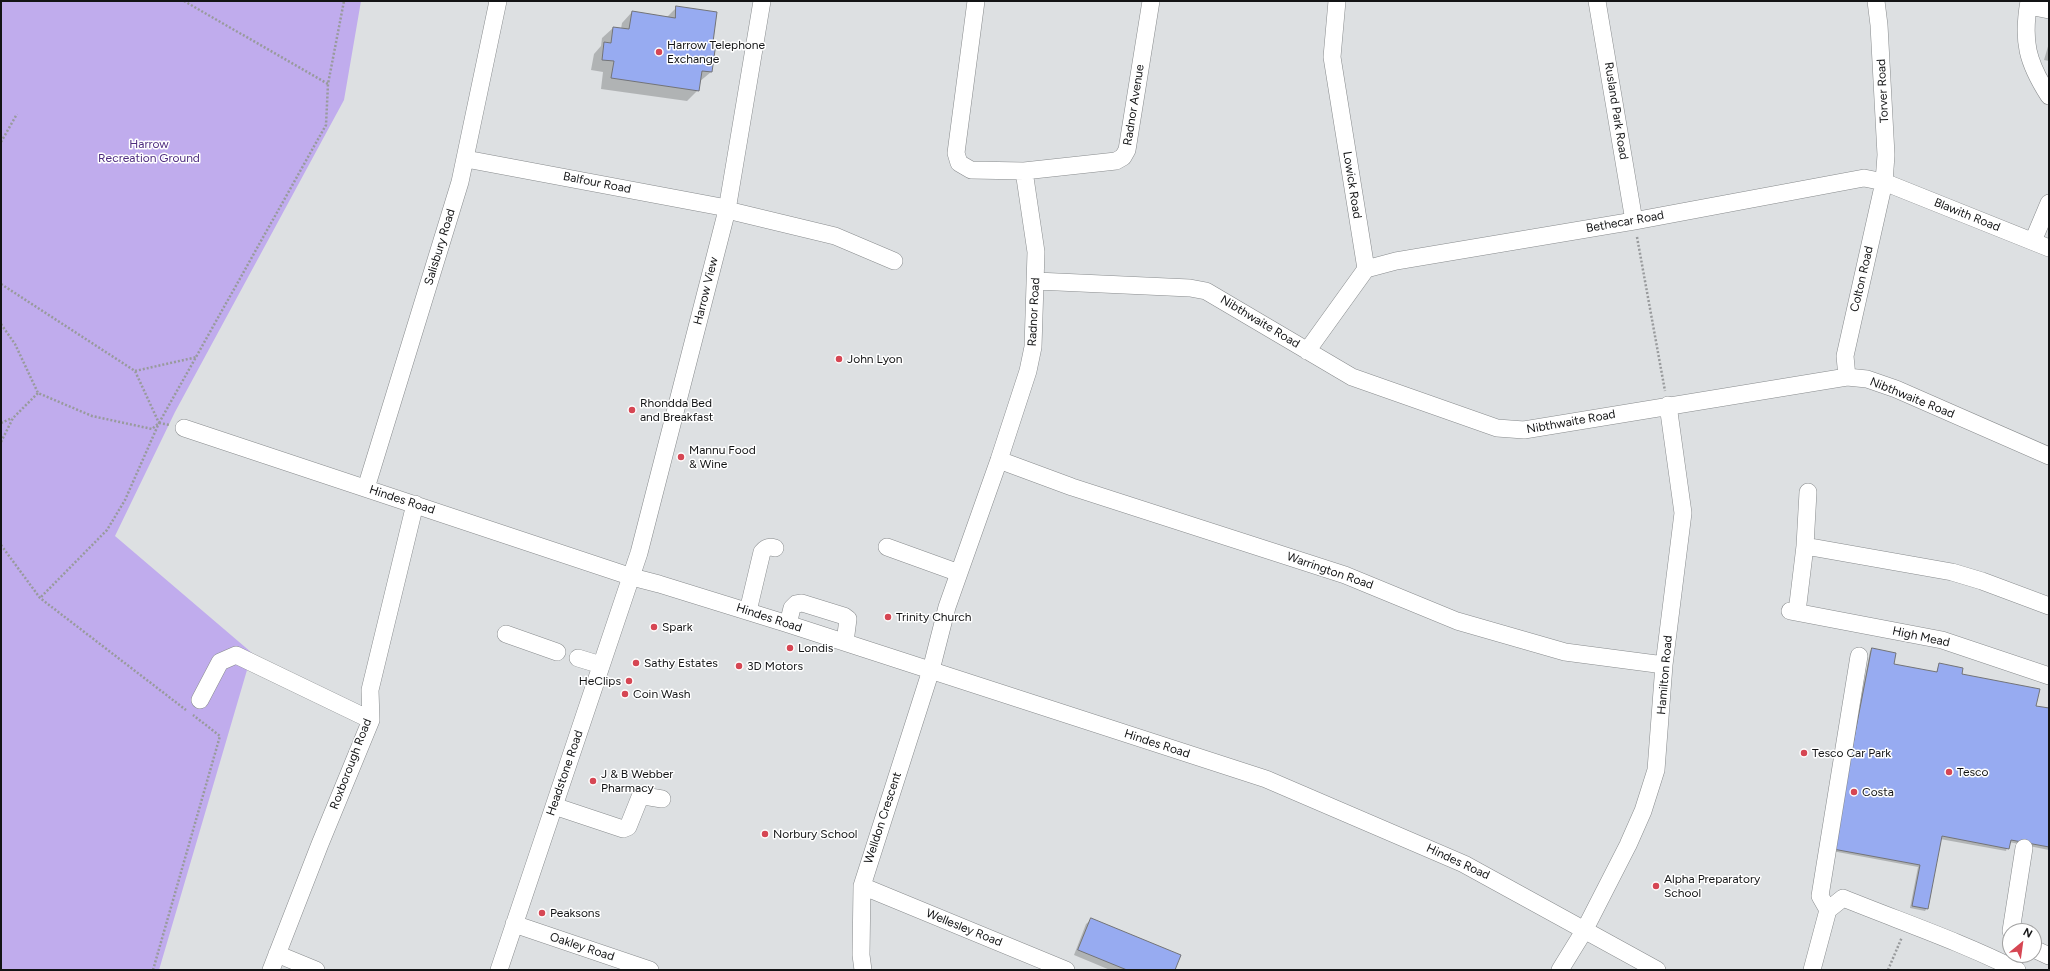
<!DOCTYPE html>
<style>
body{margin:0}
#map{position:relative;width:2050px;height:971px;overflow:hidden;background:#dde0e2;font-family:Figtree,sans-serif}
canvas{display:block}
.frame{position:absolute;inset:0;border:2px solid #131415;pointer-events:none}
.north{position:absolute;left:2002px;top:923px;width:40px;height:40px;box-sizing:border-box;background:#fff;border:1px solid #a1a1a1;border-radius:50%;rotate:29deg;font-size:11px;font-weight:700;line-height:16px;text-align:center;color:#131415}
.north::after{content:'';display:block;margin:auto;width:14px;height:18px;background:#d64653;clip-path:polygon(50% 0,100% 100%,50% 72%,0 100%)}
</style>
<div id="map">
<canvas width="2050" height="971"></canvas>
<div class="frame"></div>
<div class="north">N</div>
</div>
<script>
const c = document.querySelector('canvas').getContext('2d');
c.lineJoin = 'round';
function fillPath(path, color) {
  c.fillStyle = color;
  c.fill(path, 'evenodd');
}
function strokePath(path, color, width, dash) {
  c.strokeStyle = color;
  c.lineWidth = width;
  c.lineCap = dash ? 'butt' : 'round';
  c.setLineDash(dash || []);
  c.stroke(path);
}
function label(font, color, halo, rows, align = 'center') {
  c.font = font + ' Figtree,sans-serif';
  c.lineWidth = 3;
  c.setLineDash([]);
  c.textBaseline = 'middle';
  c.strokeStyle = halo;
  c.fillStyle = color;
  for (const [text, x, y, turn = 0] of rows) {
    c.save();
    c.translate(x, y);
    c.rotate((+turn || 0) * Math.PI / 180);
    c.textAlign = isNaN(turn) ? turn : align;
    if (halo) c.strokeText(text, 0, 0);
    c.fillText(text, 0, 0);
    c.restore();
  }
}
fillPath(new Path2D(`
 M1 1H361L344 100 175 412 115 536 252 653 159 970H1Z`), '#c0aced');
fillPath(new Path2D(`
 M676 8 715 44 711 72 699 82 698 90 687 101 601 89 603 72 591 70 594 54 601 46 602 38 613 28 621 29 622 23 632 12 667 17Z
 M2049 43V61L2044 60Z
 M1872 649 1893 665 1936 673 1939 664 2035 707 2049 709V850L2009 842 2006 851 1940 839 1927 908 1925 911 1910 908 1918 867 1832 851 1870 651Z
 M1092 919 1174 970H1110L1074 955 1086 924Z`), '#0003');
const building = new Path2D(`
 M676 6 717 12 713 42 716 43 712 72 702 71 699 91 611 78 614 61 602 60 604 42 611 43 613 27 629 29 632 11 675 18Z
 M1872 648 1896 653 1894 664 1937 672 1939 663 1963 668 1962 674 2040 689 2036 706 2049 708V847L2011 840 2009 849 1942 836 1928 909 1912 906 1920 865 1833 849Z
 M1091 918 1181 955 1175 970H1127L1078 950Z`);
fillPath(building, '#97abf1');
strokePath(building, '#727376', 1);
const minor = new Path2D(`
 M1597 1 1634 221
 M2029 1C2022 41 2027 62 2049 96
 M2029 6 2049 10
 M466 159 727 208
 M1024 171 1116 161 1123 157 1127 150 1151 1
 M727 210 835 236 894 261
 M2033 241 2049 203
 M1366 269 1396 261 1634 221 1864 178 1884 182 2049 248
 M1036 281 1190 288 1206 291 1352 377 1497 428 1524 430 1847 377 1867 379 1896 389 2049 456
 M1307 351 1366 269 1332 57 1337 1
 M1847 377 1845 356 1884 182 1886 155 1879 25 1876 1
 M184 428 632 577 659 584 788 624 1266 779 1464 864 1657 970
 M999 460 1072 487 1345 575 1457 621 1565 652 1664 665
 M366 488 460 182 498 1
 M1805 546 1952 572 1982 581 2049 606
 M887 547 959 573
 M748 611 762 552C766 547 769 546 775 548
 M1790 611 1942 640 2049 676
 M1797 612 1805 546 1808 492
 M788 624 792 608 796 604 802 603 844 616 848 619 845 642
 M506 634 557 652
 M578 658 601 665
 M200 700 220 662 236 655 371 720
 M554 806 623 829 628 827 640 797 644 796 662 799
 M862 886 1066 970
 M1828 910 1820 896 1859 656
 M514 924 650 970
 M2011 931 2024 848
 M2034 949 2049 956
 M277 954 316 970
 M271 970 320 844 371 720 370 690 415 504
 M499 970 639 553 727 210 762 1
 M863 970 861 955 862 886 931 670 947 607 999 460 1028 371 1033 347 1036 252 1024 171 971 170 959 163 956 153 976 1
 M1560 970 1584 931 1628 845 1643 811 1656 770 1664 665 1683 513 1668 405
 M1812 970 1828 910 1843 898C1902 922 1959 941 2017 970`);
strokePath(minor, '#888b8d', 18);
strokePath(new Path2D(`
 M184 1 328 84 344 1
 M1 142 17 114
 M1637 237 1665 391
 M1 284 135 371 159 423 125 500 107 530 40 598
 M1 324 15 344 38 393 92 416 152 429 159 423 326 125 328 84
 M135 371 197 357
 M1 423 12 418
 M159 423 170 425
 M1 442 13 418 38 393
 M1 545 40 598 186 710
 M153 970 220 736 193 715
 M1888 970 1902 937`), '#989a9c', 2.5, [2, 2]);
strokePath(minor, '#fff', 17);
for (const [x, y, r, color] of [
 [659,52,4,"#d64653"],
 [839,359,4,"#d64653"],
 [632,410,4,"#d64653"],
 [681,457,4,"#d64653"],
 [888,617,4,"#d64653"],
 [654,627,4,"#d64653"],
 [790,648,4,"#d64653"],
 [636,663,4,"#d64653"],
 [739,666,4,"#d64653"],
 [629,681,4,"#d64653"],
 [625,694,4,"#d64653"],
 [1804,753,4,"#d64653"],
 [1949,772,4,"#d64653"],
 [593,781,4,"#d64653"],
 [1854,792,4,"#d64653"],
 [765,834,4,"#d64653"],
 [1656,886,4,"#d64653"],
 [542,913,4,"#d64653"]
]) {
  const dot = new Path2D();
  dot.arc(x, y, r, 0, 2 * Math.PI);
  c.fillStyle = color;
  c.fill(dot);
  strokePath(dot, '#fff', 1.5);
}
label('12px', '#131415', '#fff', [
 ["Harrow Telephone",667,45],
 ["Exchange",667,59],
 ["John Lyon",847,359],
 ["Rhondda Bed",640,403],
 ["and Breakfast",640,417],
 ["Mannu Food",689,450],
 ["& Wine",689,464],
 ["Trinity Church",896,617],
 ["Spark",662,627],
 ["Londis",798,648],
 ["Sathy Estates",644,663],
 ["3D Motors",747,666],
 ["HeClips",621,681,"right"],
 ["Coin Wash",633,694],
 ["Tesco Car Park",1812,753],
 ["Tesco",1957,772],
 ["J & B Webber",601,774],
 ["Pharmacy",601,788],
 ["Costa",1862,792],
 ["Norbury School",773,834],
 ["Alpha Preparatory",1664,879],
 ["School",1664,893],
 ["Peaksons",550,913]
], 'left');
label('12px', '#131415', '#fff', [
 ["Torver Road",1883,91,-93],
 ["Radnor Avenue",1134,105,-81],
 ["Rusland Park Road",1616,111,81],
 ["Balfour Road",597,183,11],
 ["Lowick Road",1352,185,81],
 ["Blawith Road",1967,215,22],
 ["Bethecar Road",1625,222,-10],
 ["Salisbury Road",440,247,-73],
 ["Colton Road",1862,279,-77],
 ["Harrow View",706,291,-76],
 ["Radnor Road",1034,312,-87],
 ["Nibthwaite Road",1260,322,31],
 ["Nibthwaite Road",1912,398,22],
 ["Nibthwaite Road",1571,422,-10],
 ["Hindes Road",402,500,18],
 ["Warrington Road",1330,571,19],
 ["Hindes Road",769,618,18],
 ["High Mead",1921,637,12],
 ["Hamilton Road",1665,675,-85],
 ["Hindes Road",1157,744,18],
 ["Roxborough Road",351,764,-69],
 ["Headstone Road",565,773,-71],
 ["Welldon Crescent",883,818,-72],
 ["Hindes Road",1458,862,25],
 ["Wellesley Road",964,928,22],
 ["Oakley Road",582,947,18]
]);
label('12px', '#4e2c7f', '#fff', [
 ["Harrow",149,144],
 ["Recreation Ground",149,158]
]);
</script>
